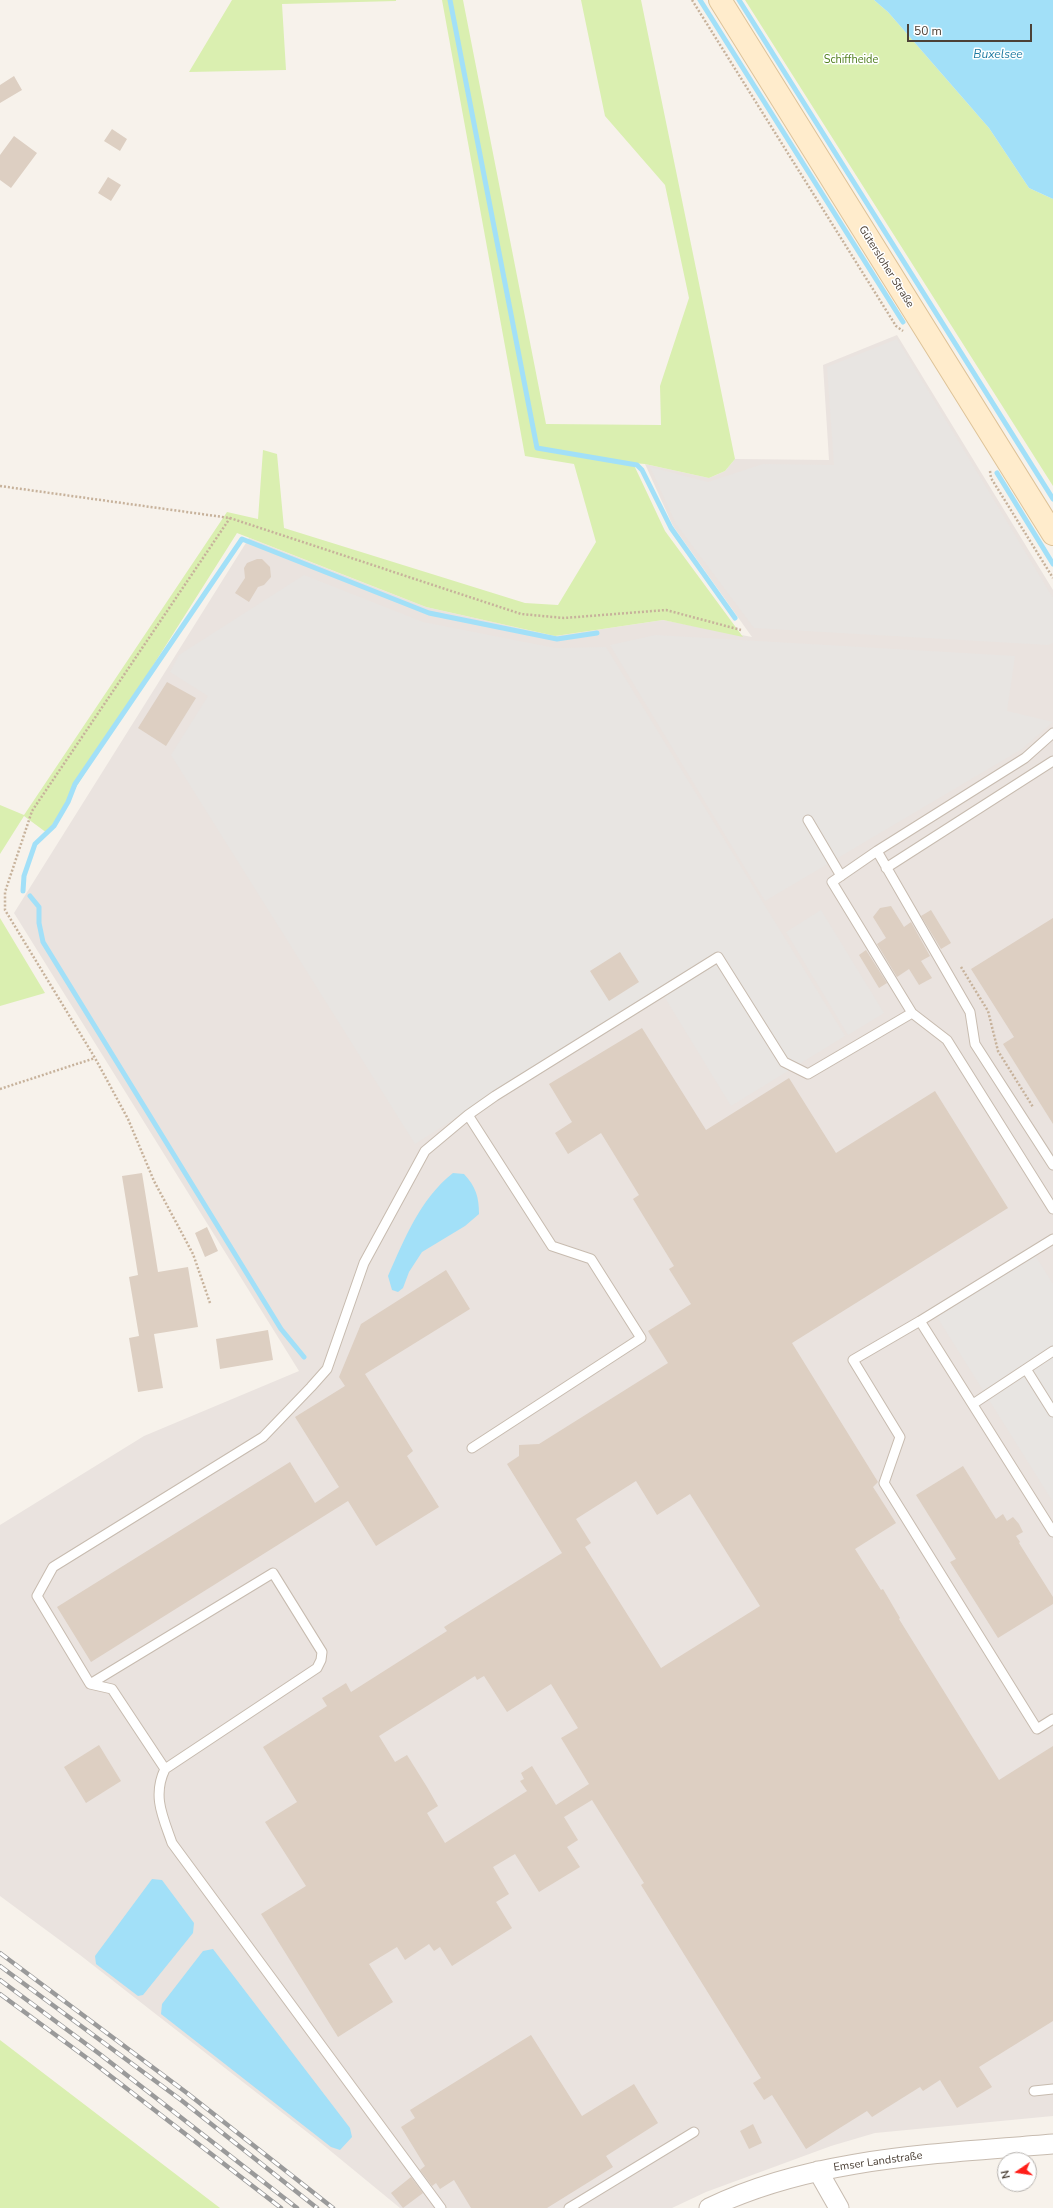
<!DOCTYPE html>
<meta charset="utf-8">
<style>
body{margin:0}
#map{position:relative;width:1053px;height:2208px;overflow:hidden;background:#f7f2eb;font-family:"Nunito Sans",sans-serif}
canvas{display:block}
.north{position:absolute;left:997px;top:2152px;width:40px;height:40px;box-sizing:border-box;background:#fff;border:1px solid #b7b3af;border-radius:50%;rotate:257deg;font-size:11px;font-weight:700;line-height:16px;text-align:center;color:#4c4137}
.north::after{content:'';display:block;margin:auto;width:14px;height:18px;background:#ff1e19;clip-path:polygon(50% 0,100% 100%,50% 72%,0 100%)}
.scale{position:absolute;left:907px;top:24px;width:125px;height:18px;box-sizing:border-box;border:2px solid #4c4137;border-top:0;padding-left:5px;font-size:12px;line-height:14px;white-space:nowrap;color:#4c4137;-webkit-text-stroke:3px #fff;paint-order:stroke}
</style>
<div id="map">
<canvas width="1053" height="2208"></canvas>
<div class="north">N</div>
<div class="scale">50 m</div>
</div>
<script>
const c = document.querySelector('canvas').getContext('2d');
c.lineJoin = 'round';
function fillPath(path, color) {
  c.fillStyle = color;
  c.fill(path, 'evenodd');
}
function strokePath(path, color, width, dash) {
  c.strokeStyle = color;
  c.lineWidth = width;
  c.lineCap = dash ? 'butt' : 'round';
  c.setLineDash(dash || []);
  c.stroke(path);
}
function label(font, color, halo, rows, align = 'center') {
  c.font = font + ' "Nunito Sans",sans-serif';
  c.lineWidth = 3;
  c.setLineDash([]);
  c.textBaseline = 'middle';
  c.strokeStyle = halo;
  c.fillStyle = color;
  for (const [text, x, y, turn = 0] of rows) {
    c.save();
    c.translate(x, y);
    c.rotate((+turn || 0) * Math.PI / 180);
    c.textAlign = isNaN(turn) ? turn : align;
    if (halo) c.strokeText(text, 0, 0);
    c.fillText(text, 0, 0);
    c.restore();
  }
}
fillPath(new Path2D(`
 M897 335 1053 590V2116L875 2133 831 2146 706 2192 672 2208H400L316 2139 80 1955 0 1896V1525L144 1436 299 1371 14 913 249 538 426 607 555 636 663 620 752 637 673 526 645 464 709 478 725 471 735 459 829 460 823 365Z`), '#eae3df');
fillPath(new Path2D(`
 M232 0H396V1L282 4 286 70 189 72Z
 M442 0H463L546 424 661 425 660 386 689 298 665 185 605 116 581 0H641L735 459 725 471 709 478 645 464 633 463 665 531 743 637 663 620 555 636 426 607 237 533 47 833 24 816 0 854V805L24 815 227 512 258 519 263 450 277 454 284 528 525 603 558 605 596 542 574 464 525 456Z
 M745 0H874L888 12 989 128 1029 188 1053 199V486Z
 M0 918 45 993 0 1006Z
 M0 2040 220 2208H0Z`), '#daefb0');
fillPath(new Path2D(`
 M897 339 1053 598V643L1048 645 754 628 676 524 650 467 708 482 763 464 834 465 827 367Z
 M304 575 423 622 555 648 606 647 845 1036 731 1106 659 988 415 1144 171 755 208 696 170 672 179 655Z
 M655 635 1015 656 1007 711 1053 722 1022 749 765 901 610 645Z
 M821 910 884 1013 848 1035 786 932Z
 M1035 1255 1053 1284V1502L937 1317Z`), '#e8e5e2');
fillPath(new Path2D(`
 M874 0H1053V199L1029 188 989 128 888 12Z
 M453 1173 464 1174C476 1187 479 1197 479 1214L465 1226 422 1252 409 1272 403 1288 398 1292 392 1290 388 1276C405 1238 420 1199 453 1173Z
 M152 1879 162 1880 194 1923 193 1933 143 1995 138 1996 96 1964 95 1956Z
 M213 1949 350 2128 352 2137 340 2150 331 2147 161 2014 162 2004 203 1951Z`), '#a2e0f8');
strokePath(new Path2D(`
 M450 0 537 448 637 465 642 470 671 528 735 618
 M700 0 903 322
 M739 0 1053 499
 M997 473 1053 564
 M23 891 24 876 35 844 54 826 68 802 75 784 242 539 429 613 557 639 597 633
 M30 896 39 907V923L43 942 281 1329 304 1357`), '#a2e0f8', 5);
fillPath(new Path2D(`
 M14 76 22 90 0 103V85Z
 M112 129 127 139 120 151 104 141Z
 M14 136 37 153 11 188 0 180V155Z
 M108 177 121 185 111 201 98 193Z
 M257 559H262L270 567 271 577 264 585 258 587 249 602 235 593 245 578 244 568 247 563Z
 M167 682 196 698 166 746 138 728Z
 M891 906 904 927 911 922 930 956 921 961 932 978 919 985 909 969 897 977 877 944 886 938 873 917 880 908Z
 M931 910 951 943 941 949 921 916Z
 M1053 918V1124L1003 1044 1014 1037 971 969Z
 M866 950 887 983 879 988 859 955Z
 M620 952 639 982 609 1001 590 971Z
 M642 1028 706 1130 789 1078 836 1153 935 1091 1008 1208 792 1343 878 1482 873 1487 896 1523 855 1549 881 1590 883 1589 900 1618 899 1619 999 1780 1053 1746V2021L979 2067 992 2087 957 2108 940 2080 923 2091 920 2087 872 2117 867 2111 806 2149 772 2095 764 2100 753 2083 761 2078 641 1885 644 1883 592 1800 564 1817 578 1840 567 1847 580 1867 539 1892 515 1854 493 1867 509 1894 496 1902 512 1928 452 1966 440 1947 434 1951 429 1944 405 1960 397 1947 369 1964 393 2002 338 2037 261 1914 306 1886 265 1822 297 1802 263 1747 327 1706 322 1698 346 1683 351 1692 447 1631 444 1627 562 1553 507 1464 519 1456V1445L539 1444 668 1363 648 1331 691 1304 669 1269 674 1266 633 1199 639 1195 601 1133 568 1154 555 1133 572 1122 549 1084ZM636 1481 657 1515 690 1494 760 1606 661 1668 585 1547 591 1543 576 1519ZM475 1676 477 1680 484 1676 507 1712 551 1684 578 1728 561 1738 589 1784 556 1805 532 1766 521 1773 524 1779 520 1781 527 1791 445 1843 427 1813 438 1806 427 1787 407 1755 395 1762 379 1736Z
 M142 1173 158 1272 188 1267 198 1327 154 1334 163 1388 138 1392 129 1338 139 1336 129 1277 138 1275 122 1176Z
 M207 1227 218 1251 205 1257 195 1233Z
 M446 1270 470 1309 365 1374 413 1451 407 1456 439 1507 376 1546 348 1501 91 1662 57 1607 290 1462 315 1503 339 1487 295 1417 345 1386 339 1377 361 1324Z
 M268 1330 273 1360 220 1369 216 1339Z
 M963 1466 996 1519 1003 1514 1007 1521 1013 1517 1019 1524 1023 1532 1016 1536 1020 1542 1019 1543 1053 1597V1604L998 1638 950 1562 956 1559 916 1495Z
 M99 1745 121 1781 86 1803 64 1767Z
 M531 2035 582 2116 634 2084 658 2123 606 2156 613 2167 547 2208H471L454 2180 440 2189 436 2183 432 2186 420 2170 425 2166 401 2127 415 2118 410 2110Z
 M753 2124 762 2143 749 2149 740 2131Z
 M411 2177 423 2193 403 2208 391 2193Z`), '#ddcfc2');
const lane = new Path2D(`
 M1053 733 1025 758 877 851 832 882 912 1013 947 1040 1053 1209
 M808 820 841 876
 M877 851 970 1012 975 1044 1053 1165
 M886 868 1053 761
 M468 1115 552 1246 591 1259 641 1338 472 1448
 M1053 1239 920 1321 1053 1532
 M920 1321 853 1360 900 1437 884 1483 1037 1729 1053 1719
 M1026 1369 1053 1412
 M973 1404 1053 1351
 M90 1684 273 1573 322 1652 321 1660 317 1668 165 1769C152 1796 163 1817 172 1843L441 2208
 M165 1769 112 1689 90 1684 37 1596 53 1567 263 1437 311 1387 327 1369 364 1263 425 1151 468 1115 495 1096 718 957 784 1062 808 1074 912 1013
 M1034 2091 1053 2089
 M569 2208 694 2132`);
const street = new Path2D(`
 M818 2171 839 2208
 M709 2208C814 2157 938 2154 1053 2144`);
const secondary = new Path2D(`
 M720 0 1053 534`);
strokePath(lane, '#c7bbaf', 11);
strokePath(street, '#c7bbaf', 21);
strokePath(secondary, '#dec398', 24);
strokePath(new Path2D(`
 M692 0 896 326 903 331
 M990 471 991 478 1053 578
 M0 486 230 518 521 614 564 618 666 610 741 630
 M961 967 988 1011 998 1051 1033 1107
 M0 1089 95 1058
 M210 1303 193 1254 154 1181 128 1119 95 1058 5 910V892L32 811 230 518`), '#c7b29b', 2.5, [2, 2]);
strokePath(lane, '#fff', 9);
strokePath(street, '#fff', 19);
strokePath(secondary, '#ffeccc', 22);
const rail = new Path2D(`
 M0 1953 187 2093 333 2208
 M0 1966 181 2100 317 2208
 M0 1980 101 2055 297 2208
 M0 1994 95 2064 281 2208`);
strokePath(rail, '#9a9a9a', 4.5);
strokePath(rail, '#fff', 3, [9]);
label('11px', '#528021', '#fff', [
 ["Schiffheide",851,60]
]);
label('11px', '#4c4137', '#fff', [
 ["Gütersloher Straße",886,267,58],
 ["Emser Landstraße",878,2162,-8]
]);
label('italic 12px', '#1f7ba2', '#fff', [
 ["Buxelsee",998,55]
]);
</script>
